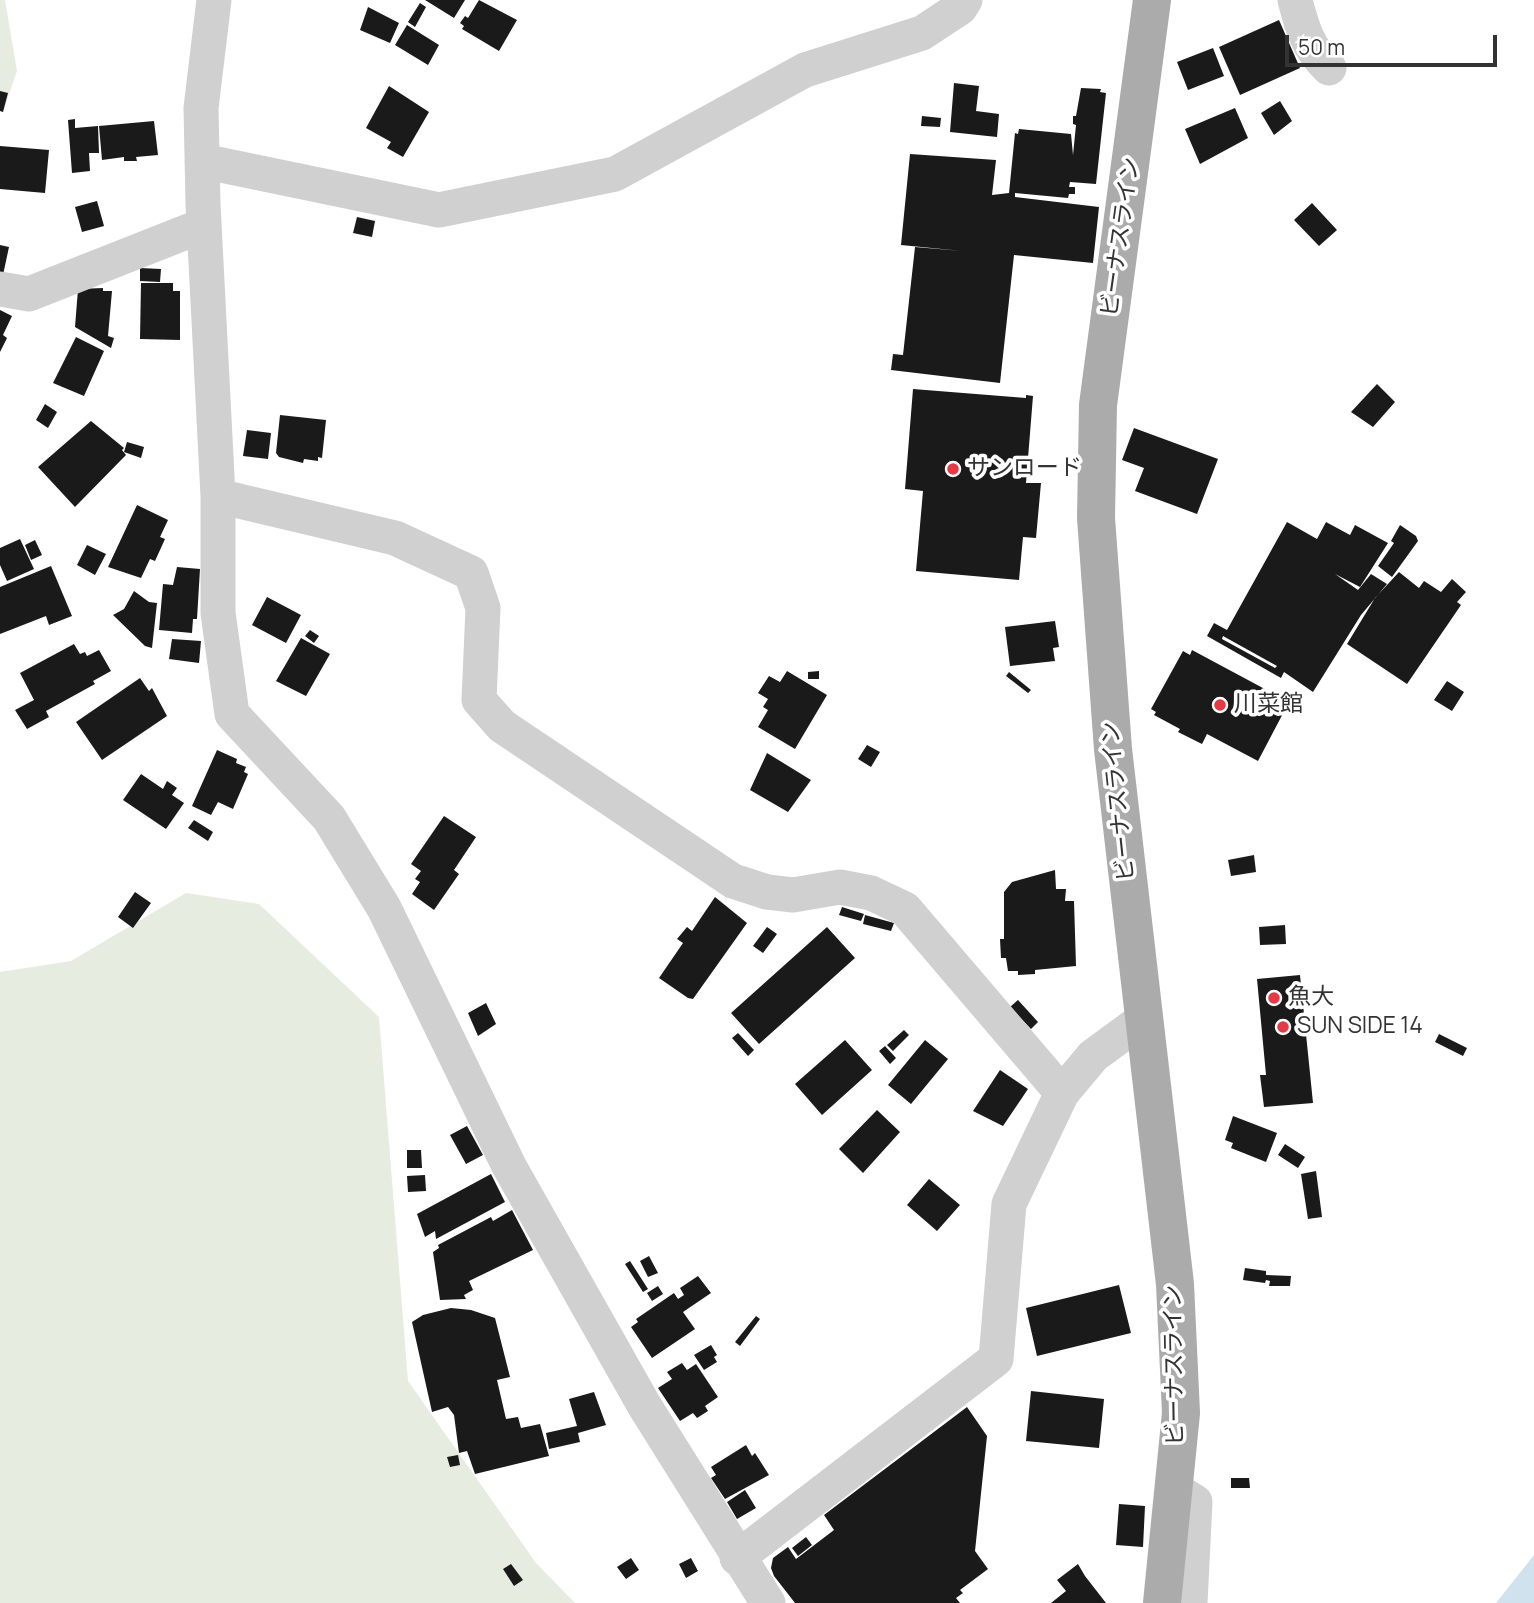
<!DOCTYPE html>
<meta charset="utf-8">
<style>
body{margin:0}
#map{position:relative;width:1534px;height:1603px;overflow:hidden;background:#fff;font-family:Manrope,sans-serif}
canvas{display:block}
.scale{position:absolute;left:1285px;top:35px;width:212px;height:32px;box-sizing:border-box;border:4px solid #333;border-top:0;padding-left:9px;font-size:21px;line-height:24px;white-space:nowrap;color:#333;-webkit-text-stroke:5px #fff;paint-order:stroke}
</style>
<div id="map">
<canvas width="1534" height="1603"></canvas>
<div class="scale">50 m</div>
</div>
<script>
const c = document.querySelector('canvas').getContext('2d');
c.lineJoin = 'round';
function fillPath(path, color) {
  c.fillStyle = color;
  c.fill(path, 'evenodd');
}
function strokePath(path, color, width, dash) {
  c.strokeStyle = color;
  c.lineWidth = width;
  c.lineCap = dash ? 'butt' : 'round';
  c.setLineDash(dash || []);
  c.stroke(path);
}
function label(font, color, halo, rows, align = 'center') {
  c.font = font + ' Manrope,"Noto Sans JP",sans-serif';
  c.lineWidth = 7;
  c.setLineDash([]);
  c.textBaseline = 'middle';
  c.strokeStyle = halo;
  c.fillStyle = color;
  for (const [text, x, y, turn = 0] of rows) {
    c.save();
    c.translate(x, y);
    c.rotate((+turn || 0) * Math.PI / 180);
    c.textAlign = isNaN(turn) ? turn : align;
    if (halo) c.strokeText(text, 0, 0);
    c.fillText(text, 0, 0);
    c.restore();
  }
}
fillPath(new Path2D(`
 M0 0H5L17 71 3 112 0 110Z
 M186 893 259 904 379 1017 408 1381 536 1563 575 1603H0V972L71 961Z`), '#e6ecdf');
fillPath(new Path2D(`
 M1534 1555V1603H1496Z`), '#cfe2ee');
fillPath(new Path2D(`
 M425 0H465L454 18Z
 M479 0 517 20 499 51 462 29 464 26 460 23 465 16 468 18Z
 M420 3 426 7 415 27 408 22Z
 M368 7 399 23 390 43 360 30Z
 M1279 20 1300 68 1240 95 1219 47Z
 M407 25 439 45 428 65 395 45Z
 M1213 48 1224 76 1188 90 1177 62Z
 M954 83 979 86 976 111 999 114 997 137 950 132Z
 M389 86 429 112 403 157 387 148 391 142 366 128Z
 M1081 88 1101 89 1100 92 1106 93 1096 184 1070 182 1069 187H1075V194H1069L1068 198 1015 193V197L1099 207 1093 263 1014 255 1000 383 891 370 893 354 903 355 915 247 962 251 901 245 910 154 996 160 992 195 1009 193 1015 133 1018 134 1019 129 1071 134 1073 155 1076 125 1073 124V116H1076Z
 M0 91 8 93 3 112 0 111Z
 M1280 101 1292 121 1274 135 1261 113Z
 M1235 108 1248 138 1200 164 1185 129Z
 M922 116 941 118 940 127 921 126Z
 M75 119V128L98 126 99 153H89L90 171 72 173 68 120Z
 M154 121 158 155 136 157 137 161H124V157L102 160 99 126Z
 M0 146 49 150 45 193 0 189Z
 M97 201 104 226 82 232 75 207Z
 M1312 203 1337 230 1319 246 1294 220Z
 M357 217 375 221 372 237 353 233Z
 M0 245 9 247 3 275H0Z
 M140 268 161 269 160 282 140 281Z
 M141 283H173V291H180V340L140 339Z
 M103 288V291H112L108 336 114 338 111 348 75 327 78 289Z
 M0 310 12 316 3 335 7 338 0 352Z
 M76 337 104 351 84 396 53 383Z
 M1377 384 1395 402 1373 427 1351 412Z
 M913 389 1026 398V395L1033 396 1026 483H1041L1036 538 1023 537 1019 580 916 571 923 491 905 489Z
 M45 404 57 412 48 428 36 420Z
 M280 415 326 420 322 458 318 457V461L304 459 303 463 279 457 276 453Z
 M91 421 124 448 122 450 126 455 75 507 38 467Z
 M1134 428 1218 459 1197 514 1135 491 1144 468 1122 460Z
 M247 430 271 433 268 459 243 456Z
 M127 442 144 447 141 458 124 452Z
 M137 505 168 520 160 537 165 539 155 561 150 559 141 578 108 567Z
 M1287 522 1317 539 1326 522 1350 535 1355 525 1388 543 1360 587 1335 574 1358 590 1371 574 1387 584 1361 615 1313 692 1284 672 1281 678 1207 636 1214 623 1227 630ZM1223 636 1277 666 1275 668 1222 639Z
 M1400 525 1416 536 1418 541 1392 577 1378 566 1394 543 1391 541Z
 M20 539 34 569 7 581 0 565V548Z
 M35 540 42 555 31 560 25 545Z
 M87 545 106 554 95 575 77 565Z
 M51 566 72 616 49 625 46 616 0 634V587Z
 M177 567 200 569 197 619H193L192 633 159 630 163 584 173 585Z
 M1399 572 1419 588 1424 581 1441 592 1452 579 1466 592 1457 602 1461 605 1407 684 1347 644 1375 598Z
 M134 591 149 602 157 603 152 648 145 646 113 615 124 609Z
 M267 597 301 615 286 643 252 625Z
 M1055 621 1059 647 1053 648 1055 661 1010 666 1005 627Z
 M310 630 319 636 314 643 305 636Z
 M301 638 330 654 306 696 276 681Z
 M172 639 201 641 199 663 169 659Z
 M74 644 80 654 85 652 87 656 99 650 111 671 93 681 95 684 46 711 49 717 27 729 15 710 34 700 20 673Z
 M1192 650 1289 702 1258 761 1207 734 1202 744 1178 732 1180 729 1154 715 1156 712 1151 709 1183 651 1190 655Z
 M787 671 827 695 795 749 758 727 768 710 763 707 768 699 758 693 769 676 780 682Z
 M819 671V679H808V672Z
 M1009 672 1031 690 1028 693 1006 676Z
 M140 678 149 691 152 688 167 716 102 760 76 722Z
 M1447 681 1464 692 1452 711 1434 700Z
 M867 745 880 752 871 767 858 759Z
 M217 750 237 759 236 763 246 767 244 772 248 774 233 809 218 802 211 815 192 806Z
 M767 753 811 780 788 812 750 790Z
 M141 774 163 789 167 781 177 788 172 795 184 803 166 829 123 800Z
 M444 816 476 837 454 870 459 874 434 910 412 894 420 882 415 879 421 871 411 864Z
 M194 820 213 832 208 841 188 828Z
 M1254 855 1256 872 1231 876 1228 860Z
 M1055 870 1056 889H1066L1065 901H1074L1076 966 1035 970V974L1018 975V971H1008L1006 958H1001L1000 939H1004V892L1012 882Z
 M135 892 151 903 133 928 118 917Z
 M715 897 747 923 693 999 688 998 659 978 683 943 677 939 687 927 692 931Z
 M842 907 864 914 861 921 839 915Z
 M865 915 894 923 891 931 863 924Z
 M1285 925 1286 944 1260 945 1259 927Z
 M767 927 777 934 763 953 753 946Z
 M827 927 855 958 759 1044 731 1013Z
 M1300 975 1313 1103 1264 1107 1260 1075H1266L1257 979Z
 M1018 1000 1038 1022 1031 1029 1010 1007Z
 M486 1003 496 1024 478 1036 468 1013Z
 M904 1030 909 1035 893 1051 887 1045Z
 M738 1033 754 1050 748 1056 732 1038Z
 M1439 1034 1467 1048 1463 1056 1435 1042Z
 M845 1040 872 1070 822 1115 795 1084Z
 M925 1040 948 1059 911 1104 888 1085Z
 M885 1046 896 1058 890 1064 879 1051Z
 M1000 1070 1028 1089 1003 1126 973 1111Z
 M877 1110 900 1132 863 1173 839 1149Z
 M1233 1116 1277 1133 1266 1162 1231 1148 1233 1143 1225 1140Z
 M467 1126 483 1155 466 1164 450 1135Z
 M1285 1144 1305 1157 1298 1168 1278 1155Z
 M407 1150H421L422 1168H407Z
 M1316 1171 1322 1217 1308 1219 1301 1174Z
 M491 1174 505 1202 436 1239 435 1231 425 1237 417 1214Z
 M425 1175 426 1191 408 1192 407 1176Z
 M929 1179 960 1205 937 1231 907 1205Z
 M512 1210 533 1250 469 1281 473 1290 464 1295 466 1299 440 1300 433 1252 439 1248 438 1245 491 1217 493 1221Z
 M649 1256 658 1273 648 1277 640 1261Z
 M630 1261 648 1289 643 1292 625 1264Z
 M1245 1268 1266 1271V1275L1291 1276 1290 1286H1269L1270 1281 1266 1280 1265 1283 1243 1280Z
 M698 1276 711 1293 683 1312 695 1329 652 1358 631 1327 638 1322 636 1319 674 1293 678 1299 684 1295 680 1288Z
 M1119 1285 1131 1333 1037 1356 1026 1308Z
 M658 1286 663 1294 652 1301 647 1293Z
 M451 1308 471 1310 495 1318 510 1377 497 1380 506 1419 518 1417 521 1428 540 1424 549 1456 475 1474 467 1451 459 1453 454 1415 448 1407 432 1412 412 1322 423 1315Z
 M756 1316 760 1319 740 1346 735 1342Z
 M711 1345 717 1355 714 1357 717 1362 704 1370 694 1355Z
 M682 1363 687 1370 696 1364 718 1397 705 1406 708 1411 697 1418 693 1413 680 1421 658 1388 672 1379 667 1372Z
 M1031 1391 1104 1399 1099 1448 1026 1441Z
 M594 1392 606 1425 578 1433 580 1442 549 1449 546 1433 577 1426 569 1399Z
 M967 1407 987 1436 975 1551 988 1569 960 1590 963 1593 956 1598 960 1603H795L774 1576 771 1568 773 1558 788 1547 796 1559 834 1530 824 1515Z
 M746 1445 752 1456 755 1453 769 1475 725 1499 711 1478 716 1475 711 1467Z
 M458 1455 460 1465 450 1467 447 1457Z
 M1231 1478H1249L1250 1488H1231Z
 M745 1490 756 1508 737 1519 727 1502Z
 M1119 1504 1145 1506 1143 1547 1116 1545Z
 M806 1537 812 1545 798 1556 792 1548Z
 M631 1558 639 1570 626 1579 617 1567Z
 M691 1558 698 1571 686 1578 679 1564Z
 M511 1564 523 1580 514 1586 503 1569Z
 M1078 1564 1085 1576 1106 1603H1051L1066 1591 1057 1580Z`), '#1a1a1a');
strokePath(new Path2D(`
 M214 0 201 108 203 204 218 496V613L232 714 329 818 384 908 509 1166 644 1405 768 1603
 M1295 0C1302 28 1308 48 1329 68
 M202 161 439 210 615 174 805 70 922 33 960 8 965 0
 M0 289 29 294 204 225
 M218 496 395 538 471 573 483 608 479 700 502 726 733 881 767 892 793 895 840 887 871 893 905 909 1062 1093
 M1174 1489 1195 1502 1190 1603
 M737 1558 996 1359 1009 1204 1062 1093 1093 1056 1142 1020`), '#d0d0d0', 35);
strokePath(new Path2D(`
 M1152 0 1098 405 1096 518 1113 749 1175 1284 1181 1413 1162 1603`), '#ababab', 38);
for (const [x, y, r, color] of [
 [953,469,7,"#e63946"],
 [1220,705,7,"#e63946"],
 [1274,998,7,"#e63946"],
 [1283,1027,7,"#e63946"]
]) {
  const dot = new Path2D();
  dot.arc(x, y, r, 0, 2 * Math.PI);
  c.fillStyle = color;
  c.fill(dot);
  strokePath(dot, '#fff', 2.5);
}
label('23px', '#333', '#fff', [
 ["ビーナスライン",1121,237,-82],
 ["ビーナスライン",1119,801,-96],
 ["ビーナスライン",1175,1365,-91]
]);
label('23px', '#333', '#fff', [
 ["サンロード",967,469],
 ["川菜館",1234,705],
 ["魚大",1288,998],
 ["SUN SIDE 14",1297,1027]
], 'left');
</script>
